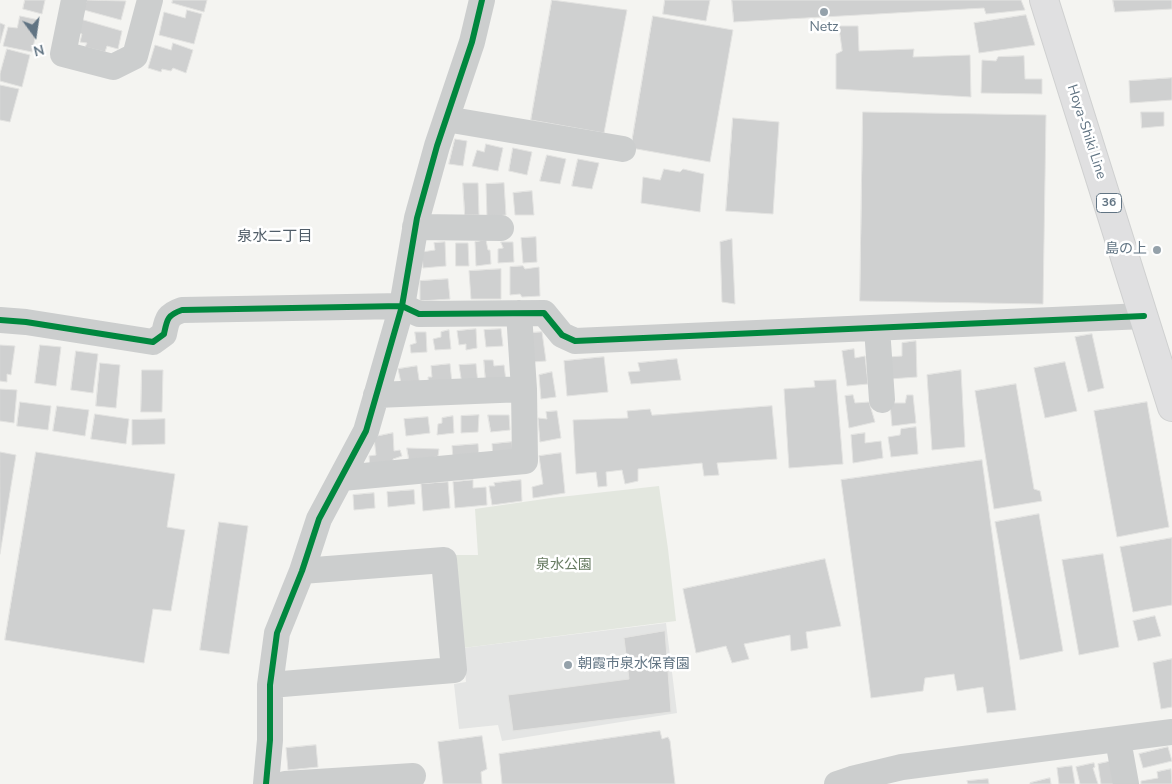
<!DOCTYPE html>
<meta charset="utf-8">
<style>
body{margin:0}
#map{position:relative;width:1172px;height:784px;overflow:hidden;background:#f4f4f1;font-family:"Nunito Sans",sans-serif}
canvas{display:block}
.north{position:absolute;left:10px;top:10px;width:50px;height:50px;-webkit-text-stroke:4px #fff;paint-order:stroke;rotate:166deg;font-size:14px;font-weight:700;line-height:20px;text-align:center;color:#617483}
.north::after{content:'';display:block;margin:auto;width:18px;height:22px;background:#617483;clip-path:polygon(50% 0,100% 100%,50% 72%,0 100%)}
</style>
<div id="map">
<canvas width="1172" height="784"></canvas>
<div class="north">N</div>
</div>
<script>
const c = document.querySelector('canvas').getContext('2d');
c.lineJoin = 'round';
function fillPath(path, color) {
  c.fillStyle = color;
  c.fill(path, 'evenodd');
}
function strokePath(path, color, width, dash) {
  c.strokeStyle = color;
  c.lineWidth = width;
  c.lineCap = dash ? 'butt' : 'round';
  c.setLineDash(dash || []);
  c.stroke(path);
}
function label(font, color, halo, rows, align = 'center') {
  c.font = font + ' "Nunito Sans","Noto Sans JP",sans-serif';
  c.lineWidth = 5;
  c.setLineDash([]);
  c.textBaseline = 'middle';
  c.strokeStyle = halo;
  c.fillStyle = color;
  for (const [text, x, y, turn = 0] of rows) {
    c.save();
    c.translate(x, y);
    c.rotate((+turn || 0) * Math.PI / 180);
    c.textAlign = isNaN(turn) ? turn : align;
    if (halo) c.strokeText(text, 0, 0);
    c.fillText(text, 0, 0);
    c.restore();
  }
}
fillPath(new Path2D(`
 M666 623 677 713 502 741 498 725 459 729 454 684 466 682 463 648Z`), '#e4e5e4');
fillPath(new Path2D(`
 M659 486 668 549 676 621 463 648 453 555H478L475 509 551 498Z`), '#e3e7df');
const building = new Path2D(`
 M25 0H45L42 14 23 9Z
 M87 0 126 1 121 20 84 10Z
 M173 0H207L204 12 172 3Z
 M552 0 627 10 604 133 531 120Z
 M665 0H710L706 21 663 14Z
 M732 0H1021L1025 10 986 14 984 8 734 22Z
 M1113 0H1172V9L1115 12Z
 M187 10 202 14 194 44 159 35 164 12 185 18Z
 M1026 15 1035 45 979 53 974 23Z
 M20 16 39 20 32 52 3 46 8 27 17 28Z
 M653 16 733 30 710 162 631 148Z
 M80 19 122 31 118 49 107 46 105 52 85 47 87 43 80 42 82 34 79 33Z
 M0 23 5 25 0 43Z
 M839 26H858L859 51 914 49 913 57 970 55 971 97 836 89V54L842 51Z
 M173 43 193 50 186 73 173 68 171 71 162 69 161 72 148 68 155 45 171 50Z
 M7 49 30 55 22 87 0 81V74Z
 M1024 56 1025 79H1042V94L981 93 982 60 996 61 998 57Z
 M1172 78V100L1130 103 1129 81Z
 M0 85 19 89 10 122 0 120Z
 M863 112 1046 115 1043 304 860 301Z
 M1141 112H1164V126L1142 128Z
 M733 118 779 122 773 214 726 211Z
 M455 139 467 141 463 166 449 164Z
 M486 144 503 148 498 171 472 166 477 150 484 152Z
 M513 148 532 152 527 175 509 171Z
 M547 155 566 159 560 184 540 181Z
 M578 159 599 163 592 189 572 186Z
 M664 169 680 172 683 169 704 174 700 212 641 203 643 177 660 180Z
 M463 183H478L479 215H465Z
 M504 183 506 215 487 217 486 184Z
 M532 191 534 215H515L513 193Z
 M536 237 537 262 523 263 521 238Z
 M732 239 735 304 722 302 720 242Z
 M486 240 488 250H490L491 264 476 266 475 242Z
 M445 242 446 266 423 268 422 252 435 250 434 243Z
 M501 242H513L514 262 498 263V249L503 248Z
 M456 243H468L469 266H456Z
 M523 266 525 269 539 267 540 296 522 297 520 294 510 295V267Z
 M501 269V299H471L469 271Z
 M448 279 450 299 420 301V281Z
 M476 329 477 348 466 350V344L459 345 457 331Z
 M501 329 503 346 486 347 484 330Z
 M449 330 451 349 435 350 433 339 441 337V332Z
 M415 332H426L427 352 411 353 410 345 416 343Z
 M542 332 546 361 532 362 530 333Z
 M1092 334 1104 388 1088 392 1075 337Z
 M916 341 917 377 890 379 888 357 902 356V343Z
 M0 345 15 346 11 375 7 374V382L0 381Z
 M40 345 61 347 56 386 35 383Z
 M854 349 855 358 865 356 868 384 847 386 842 351Z
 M76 351 98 354 93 393 71 390Z
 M604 357 608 392 567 396 564 361Z
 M677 359 681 380 631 384 628 372 640 371 638 363Z
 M484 360H493L494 366 504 365 506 381 486 384Z
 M1065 362 1077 411 1045 418 1034 368Z
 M100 363 120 365 116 408 96 406Z
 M450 364 452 383 429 387 428 377H432L431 366Z
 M476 364 478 384H462L459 365Z
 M417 366 420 386 402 387 398 369Z
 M142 370H163L162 412H141Z
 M961 370 965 447 932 450 927 375Z
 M552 372 556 397 541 399 539 375Z
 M836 380 843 464 789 468 784 389 815 387 814 381Z
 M1016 384 1034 489 1040 491 1042 501 994 509 975 391Z
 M0 389 17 390 14 423 0 421Z
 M853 395 855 403 869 402 875 422 849 428 845 396Z
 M907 395H913L916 423 892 426 890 403H905Z
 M20 402 51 406 48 430 17 426Z
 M1147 402 1169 527 1117 537 1094 411Z
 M57 406 89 410 85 436 53 431Z
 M772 406 777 459 717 463 719 475 704 476 702 463 638 469V481L625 484 622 470 606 472 607 486 598 487 596 472 576 474 573 420 628 418 627 411 650 409 652 415Z
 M557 411 561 438 540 442 538 418 547 419 546 412Z
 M95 414 129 419 126 444 91 439Z
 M479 415 478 432 461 433V416Z
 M488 415H509L510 430 491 432Z
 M453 416 454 433 437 435 438 424 442 423V418Z
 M428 417 430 433 406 436 404 419Z
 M165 419V444L132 445V420Z
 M916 427 918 454 891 457 888 437 900 435 901 429Z
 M393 433 394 451 400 450 402 456 393 459V463L370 466 369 456 376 455 374 437Z
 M865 433V443L881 441 883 458 853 463 851 435Z
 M512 442 513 455 493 456 492 444Z
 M478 444 479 457 453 458 452 446Z
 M407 448 439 449 438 456 410 465Z
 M0 452 16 455 0 554Z
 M36 452 175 474 167 527 185 530 171 611 153 609 144 663 5 640Z
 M561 453 565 493 533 498 532 487 543 484 539 456Z
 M982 460 1016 710 987 713 983 687 957 691 954 674 925 678 923 691 871 698 841 480Z
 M473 480V488L486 487 487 505 455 508 453 482Z
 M521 480 522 501 492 505 489 486H495L494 483Z
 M448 482 450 508 423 511 421 484Z
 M414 490 415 504 388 507 387 492Z
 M374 493 375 508 354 510 353 495Z
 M1039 514 1063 651 1020 660 995 522Z
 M219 522 248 526 229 654 200 650Z
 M1172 538V605L1133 612 1120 547Z
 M1103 554 1119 647 1079 655 1062 560Z
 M825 559 841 626 806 632 808 648 791 651 790 635 744 644 749 659 732 663 726 646 696 653 683 589Z
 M1155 616 1161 636 1138 641 1133 621Z
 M665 631 671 712 513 731 508 695 629 679 624 638Z
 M1172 659V707L1161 709 1153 663Z
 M660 731 662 739 668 737 670 741 675 784H502L499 754Z
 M482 736 487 769 481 772 482 784H443L438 742Z
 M316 745 318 767 288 770 286 748Z
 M1168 747 1172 761 1143 768 1139 754Z
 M1112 761 1116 784H1101L1098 764Z
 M1094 763 1095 767 1093 768 1098 784H1080L1076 767Z
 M1072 766 1075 784H1059L1057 768Z
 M1171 769 1172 784H1141V781L1158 778 1157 772Z
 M1050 778 1051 784H1030V783Z
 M988 779 989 784H968L967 781Z`);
fillPath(building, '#cfd0d0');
strokePath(building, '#e3e3e1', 1);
const major = new Path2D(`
 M1044 0 1172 407`);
strokePath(major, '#cfd0d0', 30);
strokePath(new Path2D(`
 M74 0 63 54 113 67 135 56 150 0
 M446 119 623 149
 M415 227 501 228
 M0 320 26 322 153 342 164 334C167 320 167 315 182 310L402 306 419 314 544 313 562 335 575 341 1144 316
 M877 328 882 400
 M376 395 524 389
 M342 478 525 461 524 389 519 313
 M270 685 454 670 444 560 302 571
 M1118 740 1126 784
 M266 784 270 740V685L277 633 302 571 319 519 366 431 402 306 417 218 437 146 472 42 482 0
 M285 784 413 776
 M837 784 852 779 902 767 1172 732`), '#cccece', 26);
strokePath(major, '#e0e0e1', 28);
strokePath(new Path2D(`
 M0 320 26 322 153 342 164 334C167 320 167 315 182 310L402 306 419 314 544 313 562 335 575 341 1144 316
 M266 784 270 740V685L277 633 302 571 319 519 366 431 402 306 417 218 437 146 472 42 482 0`), '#00873e', 6);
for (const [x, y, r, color] of [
 [824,12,5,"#94a1aa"],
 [1157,250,5,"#94a1aa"],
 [568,665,5,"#94a1aa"]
]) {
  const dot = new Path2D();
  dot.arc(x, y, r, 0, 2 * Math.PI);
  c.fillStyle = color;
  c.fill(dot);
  strokePath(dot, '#fff', 2);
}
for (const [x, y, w] of [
 [1109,203,25]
]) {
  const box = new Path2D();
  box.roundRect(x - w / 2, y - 9.5, w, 19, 4);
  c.fillStyle = '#fff';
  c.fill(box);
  strokePath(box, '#617483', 1);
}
label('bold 12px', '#617483', null, [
 ["36",1109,203]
]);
label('14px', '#617483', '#fff', [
 ["Netz",824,28],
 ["島の上",1147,250,"right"],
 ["朝霞市泉水保育園",578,665,"left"]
]);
label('14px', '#617483', '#fff', [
 ["Hoya-Shiki Line",1086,132,72]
]);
label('14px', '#667a60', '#fff', [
 ["泉水公園",564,566]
]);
label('15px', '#505d68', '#fff', [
 ["泉水二丁目",275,237]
]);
</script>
